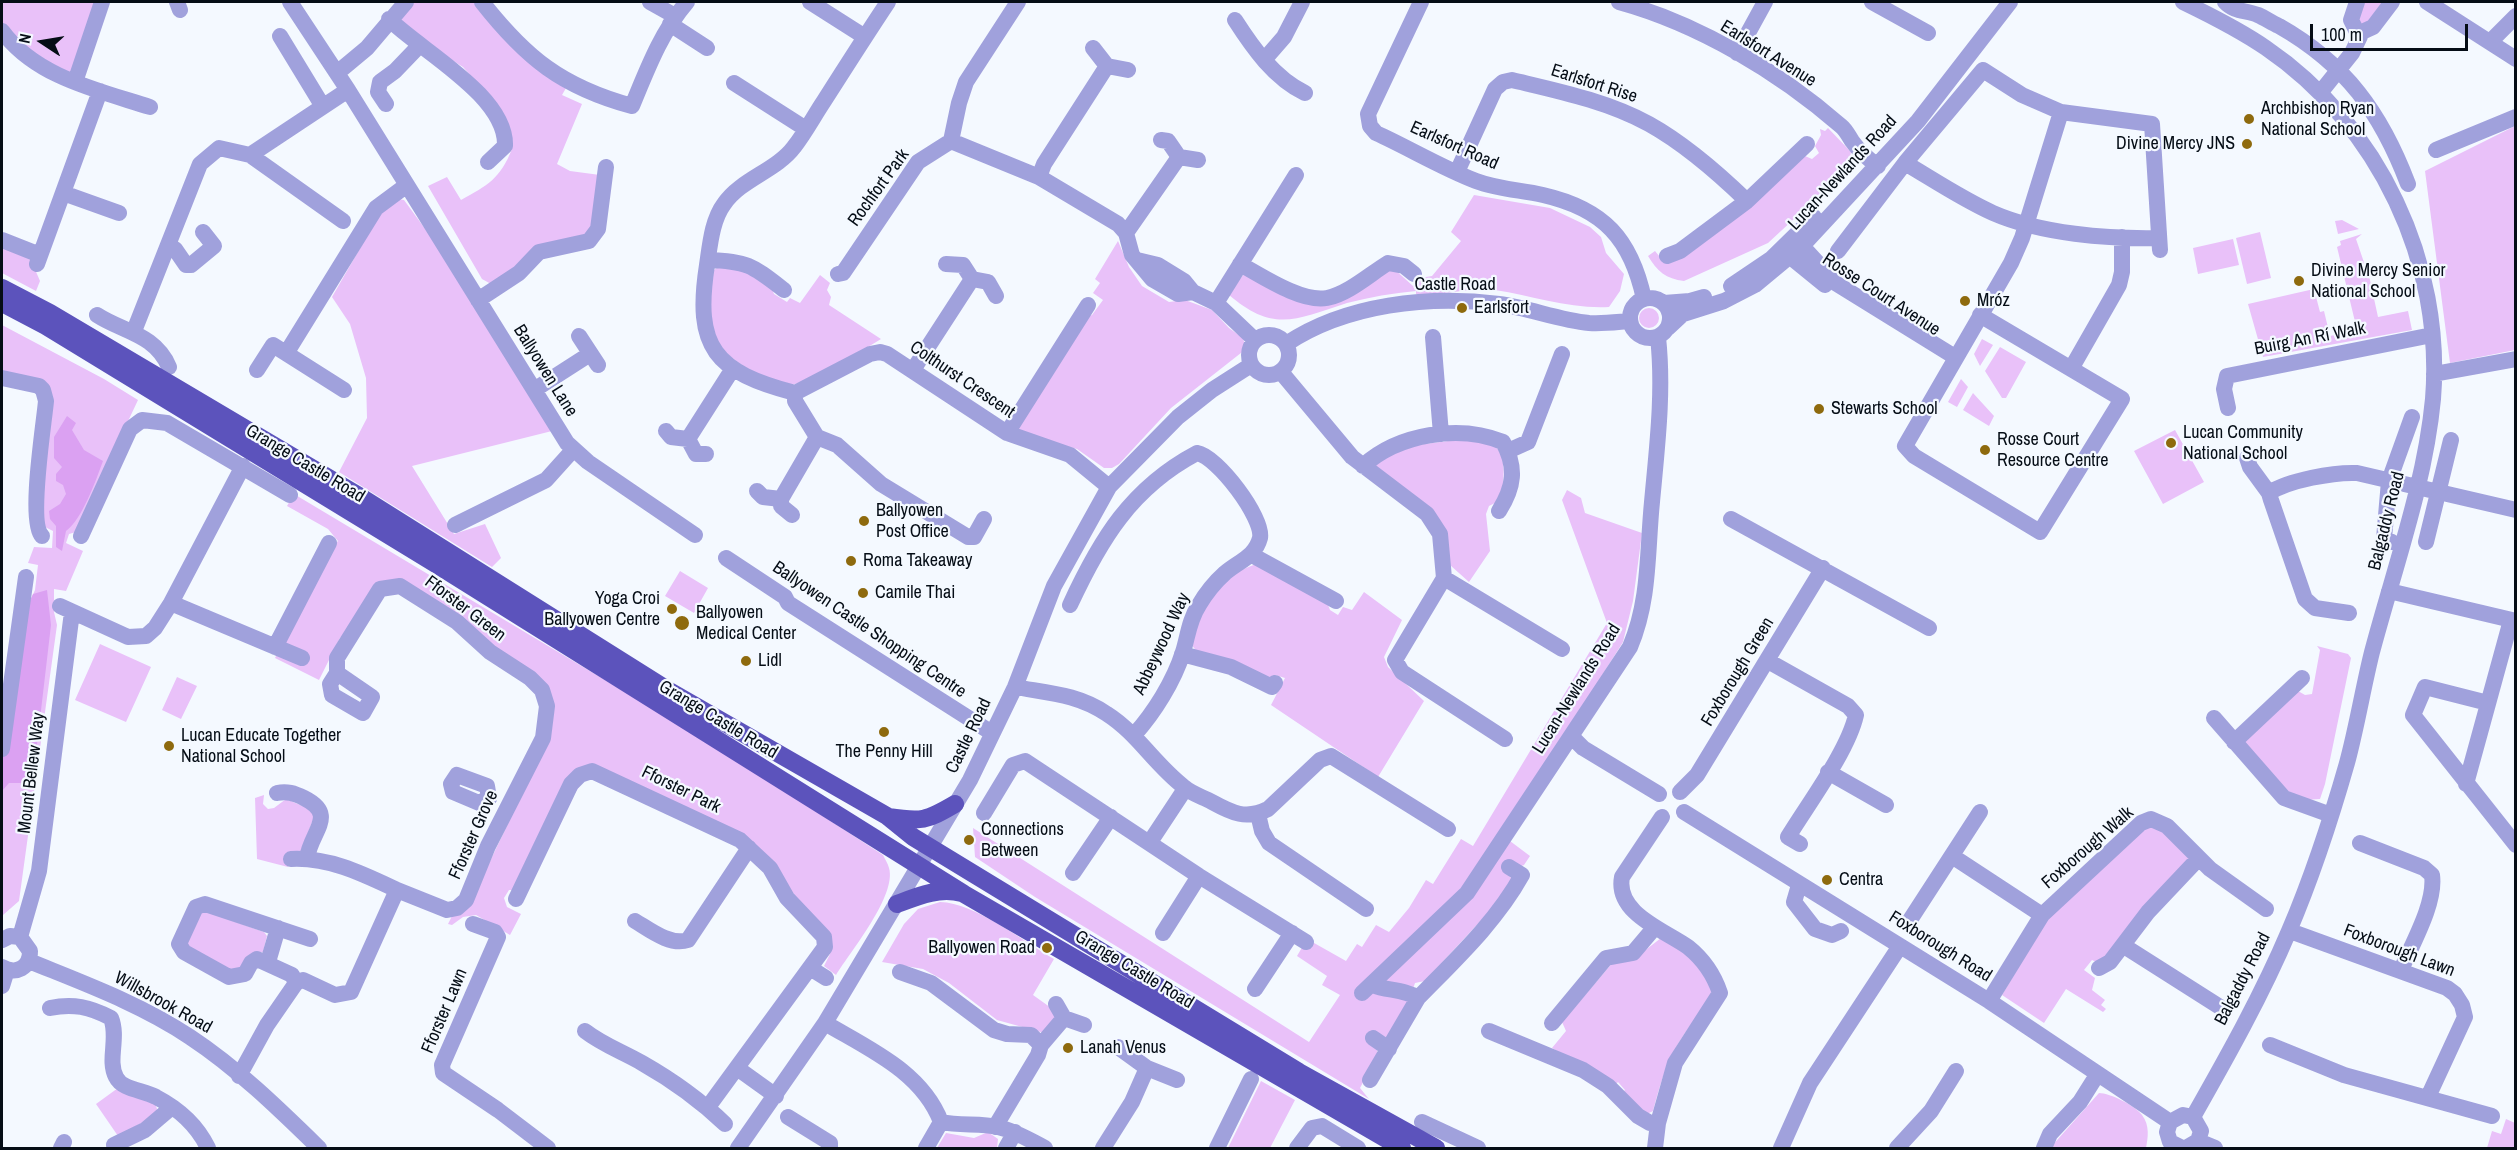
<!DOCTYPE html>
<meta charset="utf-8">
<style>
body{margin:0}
#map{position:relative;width:2517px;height:1150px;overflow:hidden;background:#f4f9ff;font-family:"Archivo Narrow",sans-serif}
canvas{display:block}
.frame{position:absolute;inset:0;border:3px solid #050d16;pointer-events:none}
.north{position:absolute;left:12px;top:12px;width:60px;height:60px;-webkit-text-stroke:4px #f4f9ff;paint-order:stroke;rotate:282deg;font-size:16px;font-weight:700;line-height:24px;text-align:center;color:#050d16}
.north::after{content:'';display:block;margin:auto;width:21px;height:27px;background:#050d16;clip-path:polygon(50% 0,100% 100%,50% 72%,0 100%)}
.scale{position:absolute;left:2310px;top:24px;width:158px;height:27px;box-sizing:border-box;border:3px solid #050d16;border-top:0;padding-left:8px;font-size:18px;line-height:21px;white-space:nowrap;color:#050d16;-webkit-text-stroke:4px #f4f9ff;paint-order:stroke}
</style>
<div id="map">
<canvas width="2517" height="1150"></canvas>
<div class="frame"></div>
<div class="north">N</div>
<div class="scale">100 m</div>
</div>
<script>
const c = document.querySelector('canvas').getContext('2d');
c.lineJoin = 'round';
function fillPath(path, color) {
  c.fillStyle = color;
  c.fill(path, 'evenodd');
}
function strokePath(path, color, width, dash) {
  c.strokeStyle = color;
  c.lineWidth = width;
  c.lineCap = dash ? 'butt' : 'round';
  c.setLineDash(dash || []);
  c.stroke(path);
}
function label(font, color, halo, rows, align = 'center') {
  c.font = font + ' "Archivo Narrow",sans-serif';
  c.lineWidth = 4.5;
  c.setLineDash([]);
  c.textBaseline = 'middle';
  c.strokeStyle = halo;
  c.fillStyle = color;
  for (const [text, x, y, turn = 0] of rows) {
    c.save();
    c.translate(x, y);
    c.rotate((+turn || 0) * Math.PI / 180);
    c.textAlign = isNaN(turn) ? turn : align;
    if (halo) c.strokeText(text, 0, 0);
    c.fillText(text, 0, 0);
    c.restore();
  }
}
fillPath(new Path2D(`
 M2 2H97L80 63 69 74 20 45 2 23Z
 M413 2H479L566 88 562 95 582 104 557 164 570 171 600 175 593 227 587 238 491 284 482 279 428 186 447 177 461 200C488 185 500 179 512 149L487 94 463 67 410 34 399 15Z
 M2363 2H2386L2370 24 2361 27 2356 13Z
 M2515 126V350L2450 363 2425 171Z
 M1828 128 1851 152 1848 169 1768 243 1684 281C1666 279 1657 271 1648 256L1655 251 1660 257 1805 156 1812 159 1819 153 1815 146 1821 135 1820 129 1825 131Z
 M1474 195 1550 208 1590 227 1601 237 1606 253 1624 274 1620 291 1609 307C1569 309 1534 296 1495 290 1469 287 1442 296 1416 294V291C1393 293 1370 297 1347 303 1296 319 1274 334 1228 294L1244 274 1299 301 1393 268 1413 286 1420 278 1432 276 1461 241 1451 232Z
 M398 199 404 200 453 267 552 431 412 466 454 534 485 524 501 558 492 567 339 472 367 418 366 378 350 324 332 297 382 210Z
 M2342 220 2359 229 2338 234 2335 221Z
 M2260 232 2271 278 2247 284 2236 238Z
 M2362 234 2356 239 2370 280 2378 317 2408 311 2412 330 2263 357 2248 304 2314 289 2320 312 2324 311 2330 336 2357 330 2337 247 2341 245 2340 241Z
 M2233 239 2239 265 2198 274 2193 248Z
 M1118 241 1129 267 1142 286 1169 302 1185 300 1212 310 1229 328 1243 338 1246 349 1171 408 1119 464 1112 468H1104L1077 449 1034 438 1018 429 1086 317 1092 315 1103 300 1093 293 1100 283 1095 279Z
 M2 244 28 253 40 281 36 291 2 273Z
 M742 266 770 283 774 294 787 302 790 298 800 303 820 275 830 283 827 290 831 297 829 305 881 339C861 351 816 380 795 384 780 387 769 379 756 373 707 348 704 321 714 270L718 267Z
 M1639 318a10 10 0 1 1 20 0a10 10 0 1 1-20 0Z
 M2 325 104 379 138 400 76 532 69 534 66 543 83 551 66 591 54 589V612L57 625 19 901 3 915 2 758 25 612 35 590 38 565 28 563 34 547 52 548 53 531 43 526V484L53 396 2 372Z
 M1982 339 1993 345 1980 366 1974 354Z
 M2000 347 2026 362 2006 398H2002L1985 371Z
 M1961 379 1968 387 1957 407 1948 402Z
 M1973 393 1994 416 1989 426 1963 410Z
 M2175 430 2204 482 2163 504 2134 451Z
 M1456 440C1465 440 1481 438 1489 442 1510 452 1503 483 1501 500L1489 506 1486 514 1490 551 1469 582 1450 565 1447 537 1374 471 1375 460 1401 447Z
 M1567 490 1581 498 1585 513 1642 533 1633 601 1623 642 1502 835 1530 856 1524 865 1506 872 1512 879 1499 901 1425 981 1415 983 1407 1007 1377 1051V1056L1360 1088 1369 1099 1035 897 975 857 973 828 1309 1042 1340 995 1322 985 1327 976 1297 956 1307 939 1346 961 1357 944 1362 947 1376 925 1389 932 1409 908 1426 880 1433 884 1461 839 1473 846 1607 623 1562 500Z
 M294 494 717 747 883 855C885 859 888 864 889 868 897 895 851 951 836 975L824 966 830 954 831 944 766 857 592 766 514 890H509L504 898 507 907 521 914 510 935 476 915 463 917 452 925 448 924 452 916 469 905 550 736 546 690 397 582 340 638 319 680 275 658 329 551 338 541 328 529 287 506Z
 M1256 564 1327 602 1330 610 1338 615 1343 607 1352 610 1364 592 1402 620 1384 657 1388 667 1424 701 1378 777 1271 705 1285 678 1275 675 1268 680 1197 652 1191 644 1203 609 1231 574Z
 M680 571 708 588 694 613 665 596Z
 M100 644 151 667 126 722 75 700Z
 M2317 646 2348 654 2351 658 2325 784 2320 799 2304 800 2287 794 2243 741 2298 691 2305 695 2312 694 2320 650Z
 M177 677 197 686 181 719 162 710Z
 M264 795 263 804 268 809 274 808 286 799 312 810 314 817 301 851 288 855V867L257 859 255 798Z
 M2157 825 2188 856 2189 862 2100 964 2092 960 2084 970 2095 978 2092 990 2105 1000 2101 1005 2106 1009 2103 1012 2066 989 2044 1023 2002 995 2046 921 2143 828Z
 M940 902C975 903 1023 941 1054 959L1033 995 1054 1010 1057 1018 1044 1033 997 1020 949 983 923 969 882 962 904 924 918 909Z
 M202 910 264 932 267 936 263 952 255 953 242 971 230 973 184 949Z
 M1661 938 1688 954 1711 981V1000C1676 1041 1667 1058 1653 1111L1647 1114 1622 1093 1625 1090 1618 1082 1614 1086 1552 1048 1566 1031 1562 1022 1614 961 1634 959Z
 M1261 1081 1295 1100 1270 1148H1228Z
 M118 1088 155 1103 157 1109 156 1115 118 1136 96 1104Z
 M2099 1093C2110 1093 2136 1106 2142 1115 2150 1125 2148 1138 2146 1148H2050Z
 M2506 1119 2515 1123V1148H2487L2492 1131 2501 1134Z
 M988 1132 998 1139 997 1148H937L946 1133 974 1138Z`), '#e9c1f9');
fillPath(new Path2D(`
 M67 416 76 423 72 430 84 450 103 461C96 480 82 520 66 531L62 551 56 547V526L50 519 49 511 60 504 66 494 63 485 56 481V474L62 467 54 458V437Z
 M47 590 51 625 34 770 29 783H9L2 791V760L25 612 33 594Z`), '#dba1f2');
strokePath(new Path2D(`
 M177 2 180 10
 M290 2 348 90 567 443 588 462 695 535
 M482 2C526 58 562 87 632 106 647 70 661 32 687 2
 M650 2 675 16
 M810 2 865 37
 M888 2C866 35 845 68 824 101 814 116 805 133 794 147 776 171 741 179 724 204 712 220 710 245 707 265 694 348 715 372 795 393L870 354 880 352 887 354 1007 433 1070 455 1109 487
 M1421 2 1368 114 1370 126 1376 133C1409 148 1442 168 1476 181 1497 189 1520 190 1543 195 1604 209 1631 239 1644 299
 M1619 2C1699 24 1779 72 1841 126 1846 130 1848 135 1852 141 1859 151 1868 159 1878 166
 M1872 2 1928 33
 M2183 2C2212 16 2240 30 2266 48 2379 125 2444 263 2433 399 2425 484 2394 569 2372 652 2363 688 2357 726 2347 763 2331 819 2312 877 2289 931 2262 995 2227 1057 2193 1117
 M2225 2C2234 12 2246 10 2258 15 2265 18 2272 23 2279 26 2346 64 2381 113 2408 184
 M2357 2 2351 20 2356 30 2362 32
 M2427 2 2516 59
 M389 19C421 51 507 96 505 146L488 162
 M1235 20C1253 48 1274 78 1305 93
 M670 24 707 48
 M2 31C36 77 97 90 150 107
 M2362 32 2373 27 2392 2
 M280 36 322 105
 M2490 42 2516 16
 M1093 48 1107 66 1128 70
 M1737 53 1765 2
 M1264 60 1284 37 1302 2
 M337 73 367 48 406 2
 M75 82 102 2
 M734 83 806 129
 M2320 93 2352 53 2362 32
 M386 104 378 92 380 82 395 71 419 46
 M951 141 1039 177 1118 224 1126 233 1132 255 1152 279 1178 294 1193 292
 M2436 150 2516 117
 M250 155 343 221
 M1179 157 1198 160
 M1905 163C1934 180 1962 199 1993 213 2041 234 2108 239 2159 238
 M1457 172 1495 89 1503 82 1512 80C1558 91 1607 101 1649 124 1685 144 1717 172 1747 201
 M1039 177 1044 164 1107 66
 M63 193 119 213
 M1126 233 1179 157 1168 141 1161 140
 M2 240 40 255
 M168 246 175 249 186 265H191L214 246 203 232
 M1793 247 1802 246 1837 284 1955 357
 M1782 250 1825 285
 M1838 251 1905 163 1983 70 2022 95 2061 112 2152 124 2160 250
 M1667 256 1680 251 1747 201 1807 144
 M708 260C748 261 753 266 784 290
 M1137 260 1158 265 1184 281 1193 292 1216 303 1255 340
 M37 264 100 91
 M946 264 963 265 972 279
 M1240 264C1262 276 1302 303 1327 298 1348 294 1370 274 1388 263L1404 266 1414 274
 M838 274 843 273 918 162 951 141 959 103 966 82 1018 2
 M1731 286 1771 259 1814 217
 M1630 318a20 20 0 1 1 40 0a20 20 0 1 1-40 0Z
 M478 300 519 273 539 252 589 241 598 229 606 167
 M1216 303 1296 175
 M1664 303 1690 301 1704 297
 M97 315C123 332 155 334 169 367
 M1980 315 2122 399 2040 532 1914 456 1905 446 2011 263 2022 238 2061 112
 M1668 328 1683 314 1724 301 1755 285 1802 246 1918 121 2010 2
 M134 331 200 164 219 148 250 155 348 90
 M1249 355a20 20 0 1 1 40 0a20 20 0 1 1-40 0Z
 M579 336 598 365
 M1433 337 1441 434
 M1286 344C1346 304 1429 295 1499 304 1529 308 1559 320 1589 323 1603 324 1617 322 1630 321
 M287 352 376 208 407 185
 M2071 369 2119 285 2122 272V237
 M257 370 273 345 344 390
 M913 370 972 279 988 282 996 296
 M1281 372 1352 457 1427 514 1440 534 1444 578
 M2434 374 2516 359
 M2 378 39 386 43 390 46 401C44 424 28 522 42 536
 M534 390 590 354
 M795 393V401L817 437 837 445 881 484 968 537H974L984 519
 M2228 408 2224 389 2227 376 2432 335
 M666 431 671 437 688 439
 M1007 433 1088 305
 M1508 451 1528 442 1562 354
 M706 454H696L688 439 732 370
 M2247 458 2250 467 2269 493
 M1363 466C1398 434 1459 424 1503 442 1517 468 1514 487 1499 511
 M757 491 763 497 781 499 817 437
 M781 499V506L792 515
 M1731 519 1929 628
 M455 525 546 480 573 450
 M81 536 130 429 142 420 167 423 290 495
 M2392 542 2384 539 2389 481 2412 417
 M2426 542 2451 440
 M1252 555 1336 601
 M726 558 785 597 788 603 992 733
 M1444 578 1395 660 1402 672 1505 739
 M1444 578 1562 649
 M2389 591 2516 621
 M171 603 302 658
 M1070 605C1100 540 1131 488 1197 453 1217 456 1264 518 1260 538 1255 557 1239 561 1225 573 1215 582 1206 593 1199 605 1189 620 1188 636 1183 652 1174 681 1154 713 1134 735
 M60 606 128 637 146 636 155 628 171 603 243 466
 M2349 613 2315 608 2305 599 2271 500 2269 493C2289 480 2334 472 2357 473L2516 510
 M275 647 329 543
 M1182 654 1231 667 1272 687 1275 683
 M1768 661 1848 706 1856 715C1848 751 1808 804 1788 837L1800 844
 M337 673 372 697 363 713 332 695 330 684Z
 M1015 687C1048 693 1078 694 1107 714 1137 733 1155 765 1184 787 1192 794 1203 797 1212 802 1232 813 1246 820 1268 809L1320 760 1331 756 1448 829
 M2488 703 2425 687 2413 715 2516 845
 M2214 718 2284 798 2331 815
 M1572 737 1583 748 1659 794
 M2234 742 2302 678
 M2 749 26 577
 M1828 772 1886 805
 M457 775 487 786 489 798 479 803 453 792 451 784Z
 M2466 784 2511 620
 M1680 792 1697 775 1823 568
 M277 793C287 791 294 793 304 798 338 815 311 831 307 858
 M1684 812 1989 1001 2170 1122
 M984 813 1013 765 1025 761 1199 876 1306 942
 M1258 814 1262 831 1269 843 1366 909
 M1150 842 1185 789
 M2360 843 2424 868 2432 875C2436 903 2412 944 2401 970
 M1952 856 2042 915
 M291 859C329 857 363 874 397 890
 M1073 873 1111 817
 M1799 885 1794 902 1815 929 1832 935 1841 931
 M516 899 571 784 580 775 592 771 740 840 770 868 787 898 824 937 825 947 708 1107
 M1910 920 1980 812
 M635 921C650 930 670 946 688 940L749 848
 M473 924 495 932 498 937 442 1065 443 1073 498 1110 548 1148
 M2290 931 2447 988 2455 994 2462 1005 2465 1017 2428 1097
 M1163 933 1199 876
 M20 937 39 871 72 612
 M2 940 10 936 20 937 30 951C30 968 16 975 2 967
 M2124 946 2220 1007
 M29 961C83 983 141 1004 190 1037 237 1068 279 1109 319 1148
 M268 962 278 928
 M810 968 826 978
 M2099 968 2110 962 2148 912 2199 858
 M900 972 931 983 994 1030 1007 1034 1031 1035 1041 1045 1038 1055 995 1127
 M296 983 292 975 257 959 251 963 245 974 229 977 184 952 179 944 196 907 205 904 310 939
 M1372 985C1388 991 1404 989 1418 998 1455 960 1496 922 1522 875L1509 867
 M2 986 7 970
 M1255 989 1292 933
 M1362 993 1467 893 1630 647C1650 600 1647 552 1652 502 1657 447 1664 392 1658 337
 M1989 1001 2042 915 2141 823 2151 819 2167 826 2210 869 2266 909
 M1056 1004 1064 1018
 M50 1008C73 1003 90 1007 111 1018 119 1038 107 1060 116 1077 122 1090 144 1090 156 1097 179 1109 197 1125 208 1148
 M825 1023C869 1049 922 1072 941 1122
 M1552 1023 1606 958 1633 953 1655 927
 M585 1031C603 1045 623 1052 642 1063 672 1080 700 1100 725 1124
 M1489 1031 1583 1070 1608 1086 1638 1116 1650 1123H1658
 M1373 1038 1389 1049
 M1041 1045 1064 1018 1084 1025
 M2270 1045 2344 1075 2492 1116
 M737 1068 776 1096
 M1147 1068 1177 1080
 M239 1076 267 1025 296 983 303 980 335 995 351 992 397 890 447 910 457 908 466 900 488 846 543 738 547 706 542 690 530 678 490 652 457 622 400 586 380 589 337 658V673
 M1370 1080 1418 998
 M788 1117 830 1143V1148
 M941 1122C960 1126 980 1123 998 1127 1015 1131 1030 1140 1045 1148
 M1422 1122 1478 1148
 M2198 1141 2215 1148
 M114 1145 145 1130 172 1107
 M61 1148 64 1142
 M738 1148 825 1023 970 780 1015 687 1054 586 1109 487 1178 417 1212 390 1251 365
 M926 1148 941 1122
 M1006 1148 1015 1132
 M1103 1148 1132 1102 1147 1068 1118 1047
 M1217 1148 1251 1079
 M1297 1148 1312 1128 1322 1126 1358 1148
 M1655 1148 1658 1123 1675 1063 1720 993C1714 975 1703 959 1688 947 1664 930 1615 913 1622 877L1662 817
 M1781 1148 1810 1083 1900 946
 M1897 1148 1931 1111 1956 1071
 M2044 1148 2050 1134 2080 1102 2097 1075
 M2182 1148 2170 1142 2167 1132 2170 1122 2183 1115 2193 1117 2201 1131 2198 1141 2186 1148`), '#a0a1dc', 16);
strokePath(new Path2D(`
 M2 288 50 313 364 499 671 692 887 816 913 837 1299 1072 1436 1148
 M2 303 46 326 436 564 964 894 1402 1148
 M888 817C922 822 926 821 955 804
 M897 904C918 896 939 887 962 893`), '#5c53bc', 18);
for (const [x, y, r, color] of [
 [2249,119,6,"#8e6a0e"],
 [2247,144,6,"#8e6a0e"],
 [2299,281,6,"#8e6a0e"],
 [1965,301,6,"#8e6a0e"],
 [1462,308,6,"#8e6a0e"],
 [1819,409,6,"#8e6a0e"],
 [2171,443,6,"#8e6a0e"],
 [1985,450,6,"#8e6a0e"],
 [864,521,6,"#8e6a0e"],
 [851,561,6,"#8e6a0e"],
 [863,593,6,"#8e6a0e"],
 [672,609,6,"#8e6a0e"],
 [682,623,8,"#8e6a0e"],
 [746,661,6,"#8e6a0e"],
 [884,732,6,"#8e6a0e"],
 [169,746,6,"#8e6a0e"],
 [969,840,6,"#8e6a0e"],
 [1827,880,6,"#8e6a0e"],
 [1047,948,6,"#8e6a0e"],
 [1068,1048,6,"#8e6a0e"]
]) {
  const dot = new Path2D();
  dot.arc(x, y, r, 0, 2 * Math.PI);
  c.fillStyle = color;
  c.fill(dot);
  strokePath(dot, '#f4f9ff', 2);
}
label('18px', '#050d16', '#f4f9ff', [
 ["Earlsfort Avenue",1768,54,32],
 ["Earlsfort Rise",1594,84,18],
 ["Earlsfort Road",1454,146,24],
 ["Lucan-Newlands Road",1843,173,-47],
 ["Rochfort Park",879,188,-54],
 ["Castle Road",1455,285],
 ["Rosse Court Avenue",1881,295,33],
 ["Buirg An Rí Walk",2310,339,-11],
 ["Ballyowen Lane",545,371,58],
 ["Colthurst Crescent",962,380,34],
 ["Grange Castle Road",305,464,31],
 ["Balgaddy Road",2387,521,-76],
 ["Fforster Green",465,609,37],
 ["Ballyowen Castle Shopping Centre",869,630,34],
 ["Abbeywood Way",1162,644,-65],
 ["Foxborough Green",1738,672,-59],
 ["Lucan-Newlands Road",1577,689,-58],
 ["Grange Castle Road",718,720,31],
 ["Castle Road",969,736,-64],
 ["Mount Bellew Way",32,773,-83],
 ["Fforster Park",681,790,26],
 ["Fforster Grove",474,835,-66],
 ["Foxborough Walk",2088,848,-41],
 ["Foxborough Road",1940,947,32],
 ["Foxborough Lawn",2399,951,21],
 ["Grange Castle Road",1134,970,31],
 ["Balgaddy Road",2243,979,-63],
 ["Willsbrook Road",163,1003,29],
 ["Fforster Lawn",445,1011,-67]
]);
label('18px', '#050d16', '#f4f9ff', [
 ["Archbishop Ryan",2261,109],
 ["National School",2261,130],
 ["Divine Mercy JNS",2235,144,"right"],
 ["Divine Mercy Senior",2311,271],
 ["National School",2311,292],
 ["Mróz",1977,301],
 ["Earlsfort",1474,308],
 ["Stewarts School",1831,409],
 ["Lucan Community",2183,433],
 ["National School",2183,454],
 ["Rosse Court",1997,440],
 ["Resource Centre",1997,461],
 ["Ballyowen",876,511],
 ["Post Office",876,532],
 ["Roma Takeaway",863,561],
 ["Camile Thai",875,593],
 ["Yoga Croi",660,599,"right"],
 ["Ballyowen Centre",660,620,"right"],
 ["Ballyowen",696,613],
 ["Medical Center",696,634],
 ["Lidl",758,661],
 ["Lucan Educate Together",181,736],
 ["National School",181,757],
 ["The Penny Hill",884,752,"center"],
 ["Connections",981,830],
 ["Between",981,851],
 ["Centra",1839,880],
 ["Ballyowen Road",1035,948,"right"],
 ["Lanah Venus",1080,1048]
], 'left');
</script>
